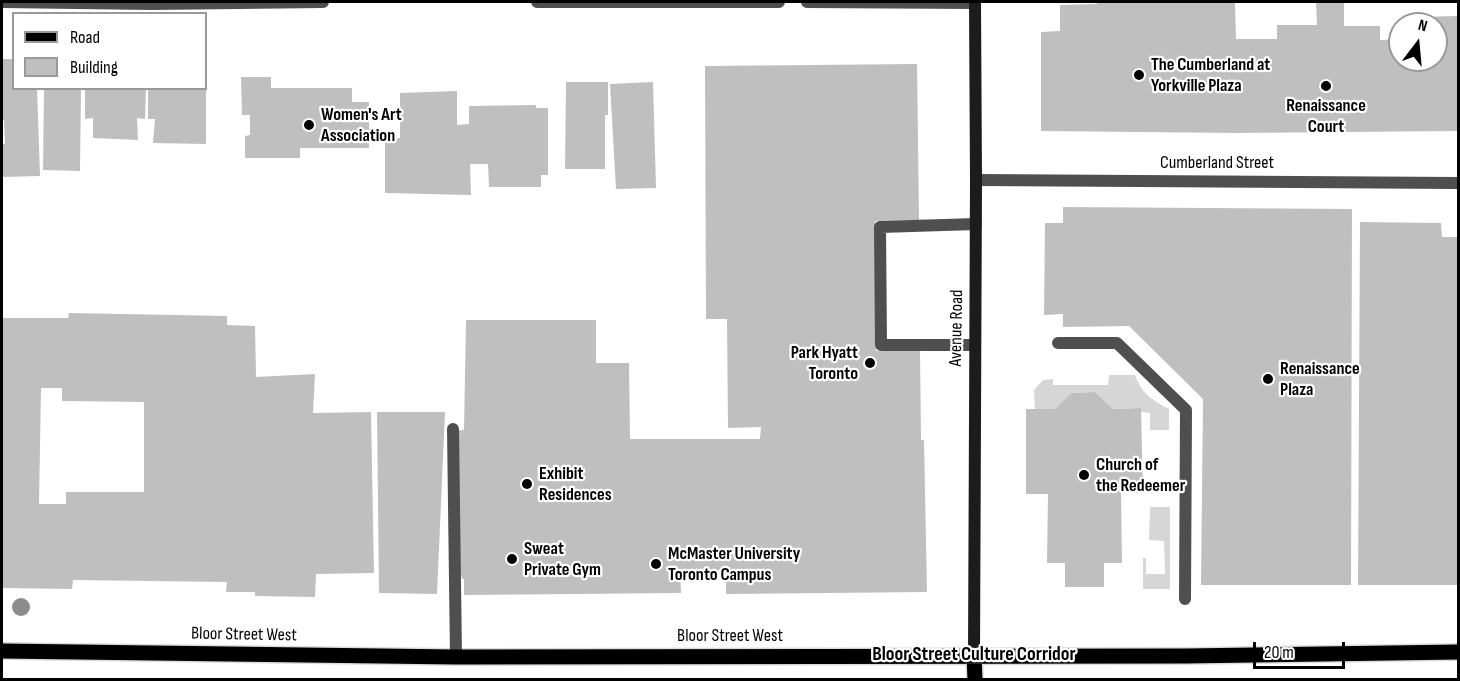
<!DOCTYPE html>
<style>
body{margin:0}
#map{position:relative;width:1460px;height:681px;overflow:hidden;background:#fff;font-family:"Sofia Sans Condensed",sans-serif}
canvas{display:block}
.frame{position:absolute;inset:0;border:3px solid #000;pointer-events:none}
.legend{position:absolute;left:12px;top:12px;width:195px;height:78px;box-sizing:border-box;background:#fff;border:2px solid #999;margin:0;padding:8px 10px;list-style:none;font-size:18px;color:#000}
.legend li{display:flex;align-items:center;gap:12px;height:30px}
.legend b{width:30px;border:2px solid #999}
.north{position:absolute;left:1388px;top:12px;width:60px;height:60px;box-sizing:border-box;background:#fff;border:2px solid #999;border-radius:50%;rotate:16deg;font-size:16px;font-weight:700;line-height:24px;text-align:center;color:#000}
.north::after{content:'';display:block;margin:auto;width:21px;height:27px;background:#000;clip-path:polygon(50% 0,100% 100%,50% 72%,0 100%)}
.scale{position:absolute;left:1253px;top:642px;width:92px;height:27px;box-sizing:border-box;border:3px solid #000;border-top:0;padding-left:8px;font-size:18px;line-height:21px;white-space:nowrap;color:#000;-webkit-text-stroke:4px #fff;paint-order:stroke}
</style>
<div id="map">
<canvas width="1460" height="681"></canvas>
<div class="frame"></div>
<ul class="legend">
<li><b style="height:8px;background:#000"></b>Road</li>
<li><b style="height:16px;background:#bfbfbf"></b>Building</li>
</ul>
<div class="north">N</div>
<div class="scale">20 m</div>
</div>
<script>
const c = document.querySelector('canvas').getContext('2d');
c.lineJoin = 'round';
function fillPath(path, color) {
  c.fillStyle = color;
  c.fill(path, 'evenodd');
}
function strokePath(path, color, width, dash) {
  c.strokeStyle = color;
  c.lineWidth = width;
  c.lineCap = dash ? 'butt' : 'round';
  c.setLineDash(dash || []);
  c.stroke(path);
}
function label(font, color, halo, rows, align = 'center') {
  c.font = font + ' "Sofia Sans Condensed",sans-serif';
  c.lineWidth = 4.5;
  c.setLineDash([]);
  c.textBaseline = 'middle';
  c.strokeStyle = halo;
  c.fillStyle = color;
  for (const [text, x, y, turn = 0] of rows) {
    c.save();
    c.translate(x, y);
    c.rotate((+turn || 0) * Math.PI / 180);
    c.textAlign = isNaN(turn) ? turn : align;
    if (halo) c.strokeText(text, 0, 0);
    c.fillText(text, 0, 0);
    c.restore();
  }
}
fillPath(new Path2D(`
 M1109 375H1135C1142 394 1151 399 1169 409V430H1150V413L1141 412V408L1113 409 1095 392 1071 393 1055 409H1035L1034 390 1043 380 1053 379V385H1108Z
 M1150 507H1170V589H1143V558H1146V574H1165L1164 541 1149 540Z`), '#d6d6d6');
fillPath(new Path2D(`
 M1097 2H1235L1236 39H1277V25H1317L1316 2H1344V26H1380V40L1400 39V60H1436V24H1416L1415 17 1458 16V131L1237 133 1041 131V32L1060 31V5L1097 4Z
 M2 59H14V88H37L40 176 2 177V144H5L4 120H2Z
 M917 64 919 220 875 221 876 351 920 350 921 440H924L927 592 726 594V576L723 570H717L710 576H688L683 571H680L681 593 464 595V579H462L461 574H458L454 431 464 430 466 320H596V363H629L630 439H760L761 427 728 428 727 319H706L705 66Z
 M241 77H271V88H352V102H369V148H300V158H245V136L250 135V115H242Z
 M566 82H608V115H605V169H565Z
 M653 82 656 188 616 189 610 84Z
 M44 88H81L80 171 43 170Z
 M85 88H146L145 119 137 118 138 140 93 138V118L85 119Z
 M148 88H206V144L153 143 155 119H148Z
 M457 91V125L469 124V106L536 105V108H548V175H541V187H489L488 164H470L471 195 385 193V140L400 138V93Z
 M1063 207 1352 209 1351 585H1201L1203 399 1129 326 1063 327V314L1044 315 1045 223H1063Z
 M1360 222 1441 223 1442 237H1458V585H1358Z
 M69 313 227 316V325L255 326 256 377 315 374 313 413 371 412 374 573 316 574 315 597 255 596V592H226L227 582 73 580 72 589 2 588V318H68ZM41 388H62V401L144 402V492H66V504H39Z
 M1095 392 1113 409 1141 408 1143 493 1121 492 1122 563H1104V587H1065V563H1047L1048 494H1026V409H1055L1071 393Z
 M377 412H445L437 594 379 593Z`), '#bfbfbf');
const primary = new Path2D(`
 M2 651 456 657 1186 656 1458 652
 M974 655 975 680`);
strokePath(primary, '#dbdbdb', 18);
strokePath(new Path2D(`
 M975 345H881L880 227 976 224
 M453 429 456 657`), '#4f4f4f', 12);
strokePath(new Path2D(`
 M1058 343H1117L1186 410 1185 599`), '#4f4f4f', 12);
strokePath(new Path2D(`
 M2 2 152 4 323 2
 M537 2H779
 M807 2 975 3
 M976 180 1458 183`), '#4f4f4f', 12);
strokePath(new Path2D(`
 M974 655 976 180 975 2`), '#1c1c1c', 12);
strokePath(primary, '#000', 15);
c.fillStyle = '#8c8c8c';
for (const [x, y] of [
 [21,607]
]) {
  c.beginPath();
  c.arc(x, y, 9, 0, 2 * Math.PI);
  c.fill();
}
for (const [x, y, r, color] of [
 [1139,75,6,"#000"],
 [1326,86,6,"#000"],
 [309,125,6,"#000"],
 [870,363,6,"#000"],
 [1268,379,6,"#000"],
 [1084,475,6,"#000"],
 [527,484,6,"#000"],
 [512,559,6,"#000"],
 [656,564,6,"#000"]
]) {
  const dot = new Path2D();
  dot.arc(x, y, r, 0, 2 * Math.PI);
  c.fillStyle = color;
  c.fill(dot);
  strokePath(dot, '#fff', 2);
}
label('bold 18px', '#000', '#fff', [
 ["The Cumberland at",1151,65],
 ["Yorkville Plaza",1151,86],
 ["Renaissance",1326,106,"center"],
 ["Court",1326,127,"center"],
 ["Women's Art",321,115],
 ["Association",321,136],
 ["Park Hyatt",858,353,"right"],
 ["Toronto",858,374,"right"],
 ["Renaissance",1280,369],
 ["Plaza",1280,390],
 ["Church of",1096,465],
 ["the Redeemer",1096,486],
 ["Exhibit",539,474],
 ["Residences",539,495],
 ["Sweat",524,549],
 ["Private Gym",524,570],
 ["McMaster University",668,554],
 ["Toronto Campus",668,575]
], 'left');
label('18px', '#000', '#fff', [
 ["Cumberland Street",1217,163],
 ["Avenue Road",957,328,-89],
 ["Bloor Street West",244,635,1],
 ["Bloor Street West",730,636]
]);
label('bold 20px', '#000', '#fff', [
 ["Bloor Street Culture Corridor",974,655]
]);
</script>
